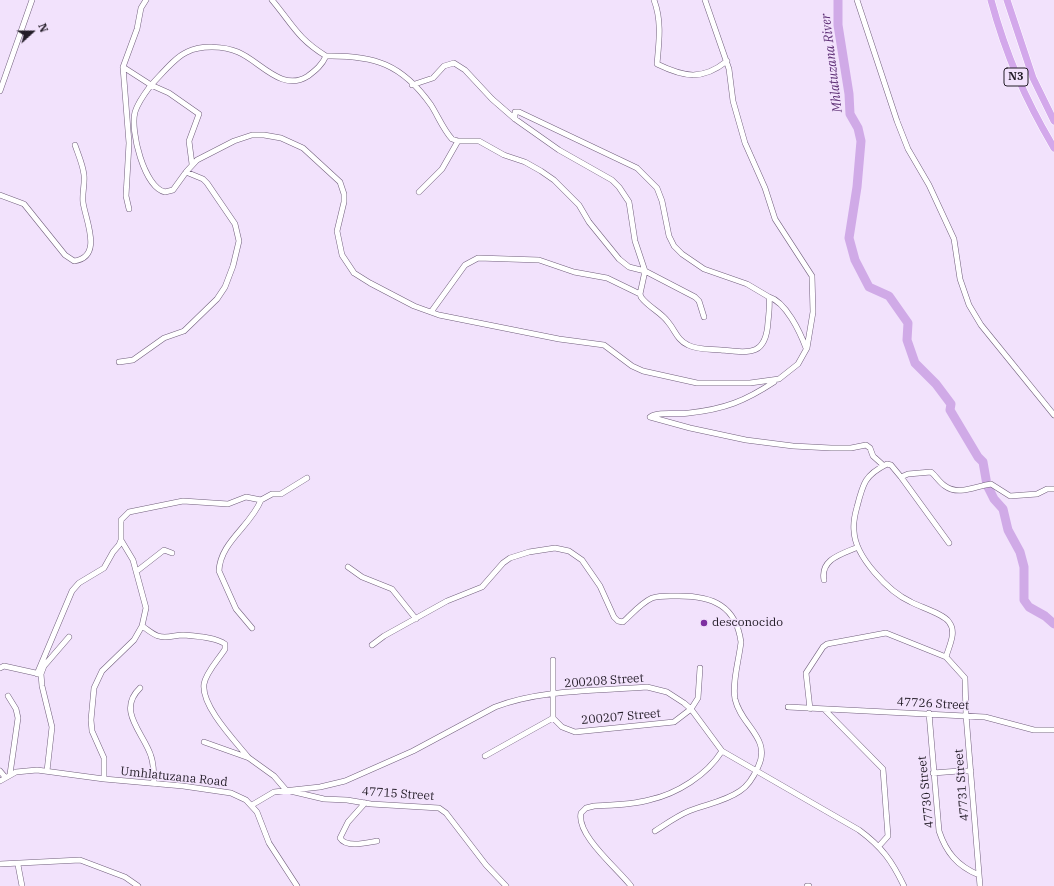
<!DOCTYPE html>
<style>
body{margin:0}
#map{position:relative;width:1054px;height:886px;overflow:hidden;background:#f2e2fc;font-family:"IBM Plex Serif",serif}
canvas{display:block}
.north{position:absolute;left:12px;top:12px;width:40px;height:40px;-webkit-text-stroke:3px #f2e2fc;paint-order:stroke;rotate:69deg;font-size:11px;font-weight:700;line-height:16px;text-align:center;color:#231c27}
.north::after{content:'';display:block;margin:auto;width:14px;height:18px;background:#231c27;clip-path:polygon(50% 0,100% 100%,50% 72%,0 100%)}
</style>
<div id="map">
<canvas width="1054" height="886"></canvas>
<div class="north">N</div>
</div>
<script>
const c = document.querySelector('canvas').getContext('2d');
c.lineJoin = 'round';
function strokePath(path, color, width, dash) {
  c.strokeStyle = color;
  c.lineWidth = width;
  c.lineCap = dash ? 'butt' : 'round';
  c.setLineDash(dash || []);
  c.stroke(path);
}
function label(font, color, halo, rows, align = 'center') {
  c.font = font + ' "IBM Plex Serif",serif';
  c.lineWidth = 3;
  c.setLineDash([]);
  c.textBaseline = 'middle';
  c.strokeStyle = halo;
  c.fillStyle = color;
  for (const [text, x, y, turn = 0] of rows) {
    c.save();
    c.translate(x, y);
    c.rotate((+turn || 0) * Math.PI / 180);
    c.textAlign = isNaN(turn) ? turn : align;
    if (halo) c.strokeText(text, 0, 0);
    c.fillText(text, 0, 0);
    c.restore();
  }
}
strokePath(new Path2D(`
 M838 0V25L849 94 850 114 858 128 861 141 857 187 849 238 855 260 869 287 889 296 908 323 907 340 915 363 936 384 951 404 950 410 978 457 983 462 987 485 994 499 1003 509 1008 530 1020 552 1024 567V600L1029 607 1045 616 1054 624`), '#d0aae7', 9);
const minor = new Path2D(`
 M654 0C662 21 659 42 657 64 684 77 702 81 727 61
 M857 0 897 121 908 149 929 185 954 239 960 279 969 305 981 325 1054 415
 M326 56C374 55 402 64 431 105 438 116 443 129 452 139L458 141H479L504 155 525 162 541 171 554 180 579 205 589 222 619 259 629 267 645 271 640 294 641 297C648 307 661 312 668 322 675 330 677 340 688 345 697 350 711 349 721 350 750 353 766 356 768 322 769 313 770 305 769 297 786 302 800 332 806 348
 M123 67 151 85C161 75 175 57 187 52 201 45 224 46 238 52 260 61 282 93 308 76 316 70 322 65 326 56 297 38 293 25 272 0
 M412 85 433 78 444 66 454 63 465 70 492 99 515 119 559 150 612 180 619 187 629 202 635 241 645 271 695 297 699 301 704 317
 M0 91 32 0
 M515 119V112H519L637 168 657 188 662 201 669 236 674 246 682 254 704 269 747 284 769 297
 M186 172 197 160 234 141 252 135H264L281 138 303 148 340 182 344 194V202L337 231 342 255 354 273 370 283 414 306 439 315 559 339 604 345 632 366 643 371 697 383H750L779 379 798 364 807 348 813 312 812 276 775 219 765 188 745 143 733 101 729 69 705 0
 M419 192 442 169 458 141
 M0 195 24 204 65 255 74 261C104 257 85 219 83 202 82 193 85 184 84 175 83 165 78 154 75 145
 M129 209 126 196 129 143 123 67 137 29 141 8 146 0
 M431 312 465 265 478 258 539 260 574 272 607 278 640 294
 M119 362 133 360 164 338 184 331 217 299 225 287 233 266 239 241 235 224 207 183 203 179 186 172 173 190 165 192C144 187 130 131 135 112 138 102 145 93 151 85L169 93 199 114 189 141 192 164
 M774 382C745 401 725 409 689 413 678 415 659 411 650 417L690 428 746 440 793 446 831 448H851L866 445 870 448 873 456 883 465
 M901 477 949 543
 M348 567 362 577 392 589 416 619
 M137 571 164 550 172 553
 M824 580C820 559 842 554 858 547
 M142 626C147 629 152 634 158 636 166 639 175 635 183 635 195 636 216 637 225 644V649C219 659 206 672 204 684 201 706 235 741 248 757
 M252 628 236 609 219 571C220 542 251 526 261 500
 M372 645 384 636 447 601 482 587 503 563 510 558 529 552 555 548 569 551 582 560 600 586 614 617 618 621 623 622C632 614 641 603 652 598 661 595 670 596 679 596 713 596 736 606 741 642 739 660 732 682 735 699 741 726 772 738 758 767 754 776 748 786 740 791 724 802 706 804 689 811 677 816 666 824 655 831
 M553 660V718L562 727 575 732 674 722 691 709 698 698 700 668
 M0 668 4 666 40 674
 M37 674 72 591 79 583 104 568 113 552 119 545 121 540V520L129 512 183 501 228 504 246 497 261 500 272 494H281L307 478
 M140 688C116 711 144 733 151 756 154 765 154 774 154 784
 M8 696 16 709 18 718 10 774
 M788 707 985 717 1034 730H1054
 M810 709 806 673 823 647 827 644 886 633 946 657
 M825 710 883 769 888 836 879 846
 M929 713 939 831C946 852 957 866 979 875
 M204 742 249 758 274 776 286 790 324 799 347 800 371 804 439 808 446 813 486 865 506 886
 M485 756 553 718
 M0 771 5 777
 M47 771 52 727 42 686 41 674 44 666 69 637
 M933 773 959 771H971
 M104 779V758L92 731 91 720 94 688 102 671 134 640 142 626 146 608 133 560 121 540
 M0 781 16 772 37 770 104 779 183 786 231 793 246 800 257 812 269 843 297 886
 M365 803 348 822 340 838C346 848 366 843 377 841
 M252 805 274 792 320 787 345 781 413 751 495 707C541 689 598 691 647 687L667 692 684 703 691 709 722 751 859 830C882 847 892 861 904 886
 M0 864 80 860 125 877 138 886
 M18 865 22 886
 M631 886C618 869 576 835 581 813L586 808 594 806C612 805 631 805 649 800 677 794 707 775 722 751
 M807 886H809
 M980 886 966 715 965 678 946 657C949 646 957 632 949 622 944 614 920 607 911 602 889 592 855 557 854 531 853 523 855 514 857 507 863 483 865 475 887 464L891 465 901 477 908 474 931 472C936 476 939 482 945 486 959 496 976 486 991 484L1010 496 1037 494 1047 489H1054`);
const highway = new Path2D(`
 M991 0C1006 55 1025 99 1054 148
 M1007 0 1033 78 1054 121`);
strokePath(minor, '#715f7c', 6);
strokePath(highway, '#fff', 8);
strokePath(minor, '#fff', 5);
strokePath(highway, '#d3a8eb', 7);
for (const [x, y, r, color] of [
 [704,623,4,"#7d2fa0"]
]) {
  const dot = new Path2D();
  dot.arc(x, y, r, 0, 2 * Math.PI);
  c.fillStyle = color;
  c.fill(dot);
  strokePath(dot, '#f2e2fc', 1.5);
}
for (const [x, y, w] of [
 [1016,77,24]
]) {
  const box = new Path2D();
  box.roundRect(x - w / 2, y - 9, w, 18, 3);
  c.fillStyle = '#f2e2fc';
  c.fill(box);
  strokePath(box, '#231c27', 1);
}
label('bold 11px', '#231c27', null, [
 ["N3",1016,77]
]);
label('12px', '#231c27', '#f2e2fc', [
 ["desconocido",712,623]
], 'left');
label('12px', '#231c27', '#f2e2fc', [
 ["200208 Street",604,681,-4],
 ["47726 Street",933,704,3],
 ["200207 Street",621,717,-5],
 ["Umhlatuzana Road",174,777,6],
 ["47731 Street",962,785,-95],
 ["47730 Street",926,792,-96],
 ["47715 Street",398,794,4]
]);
label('italic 13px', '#5d2e75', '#f2e2fc', [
 ["Mhlatuzana River",832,63,-97]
]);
</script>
